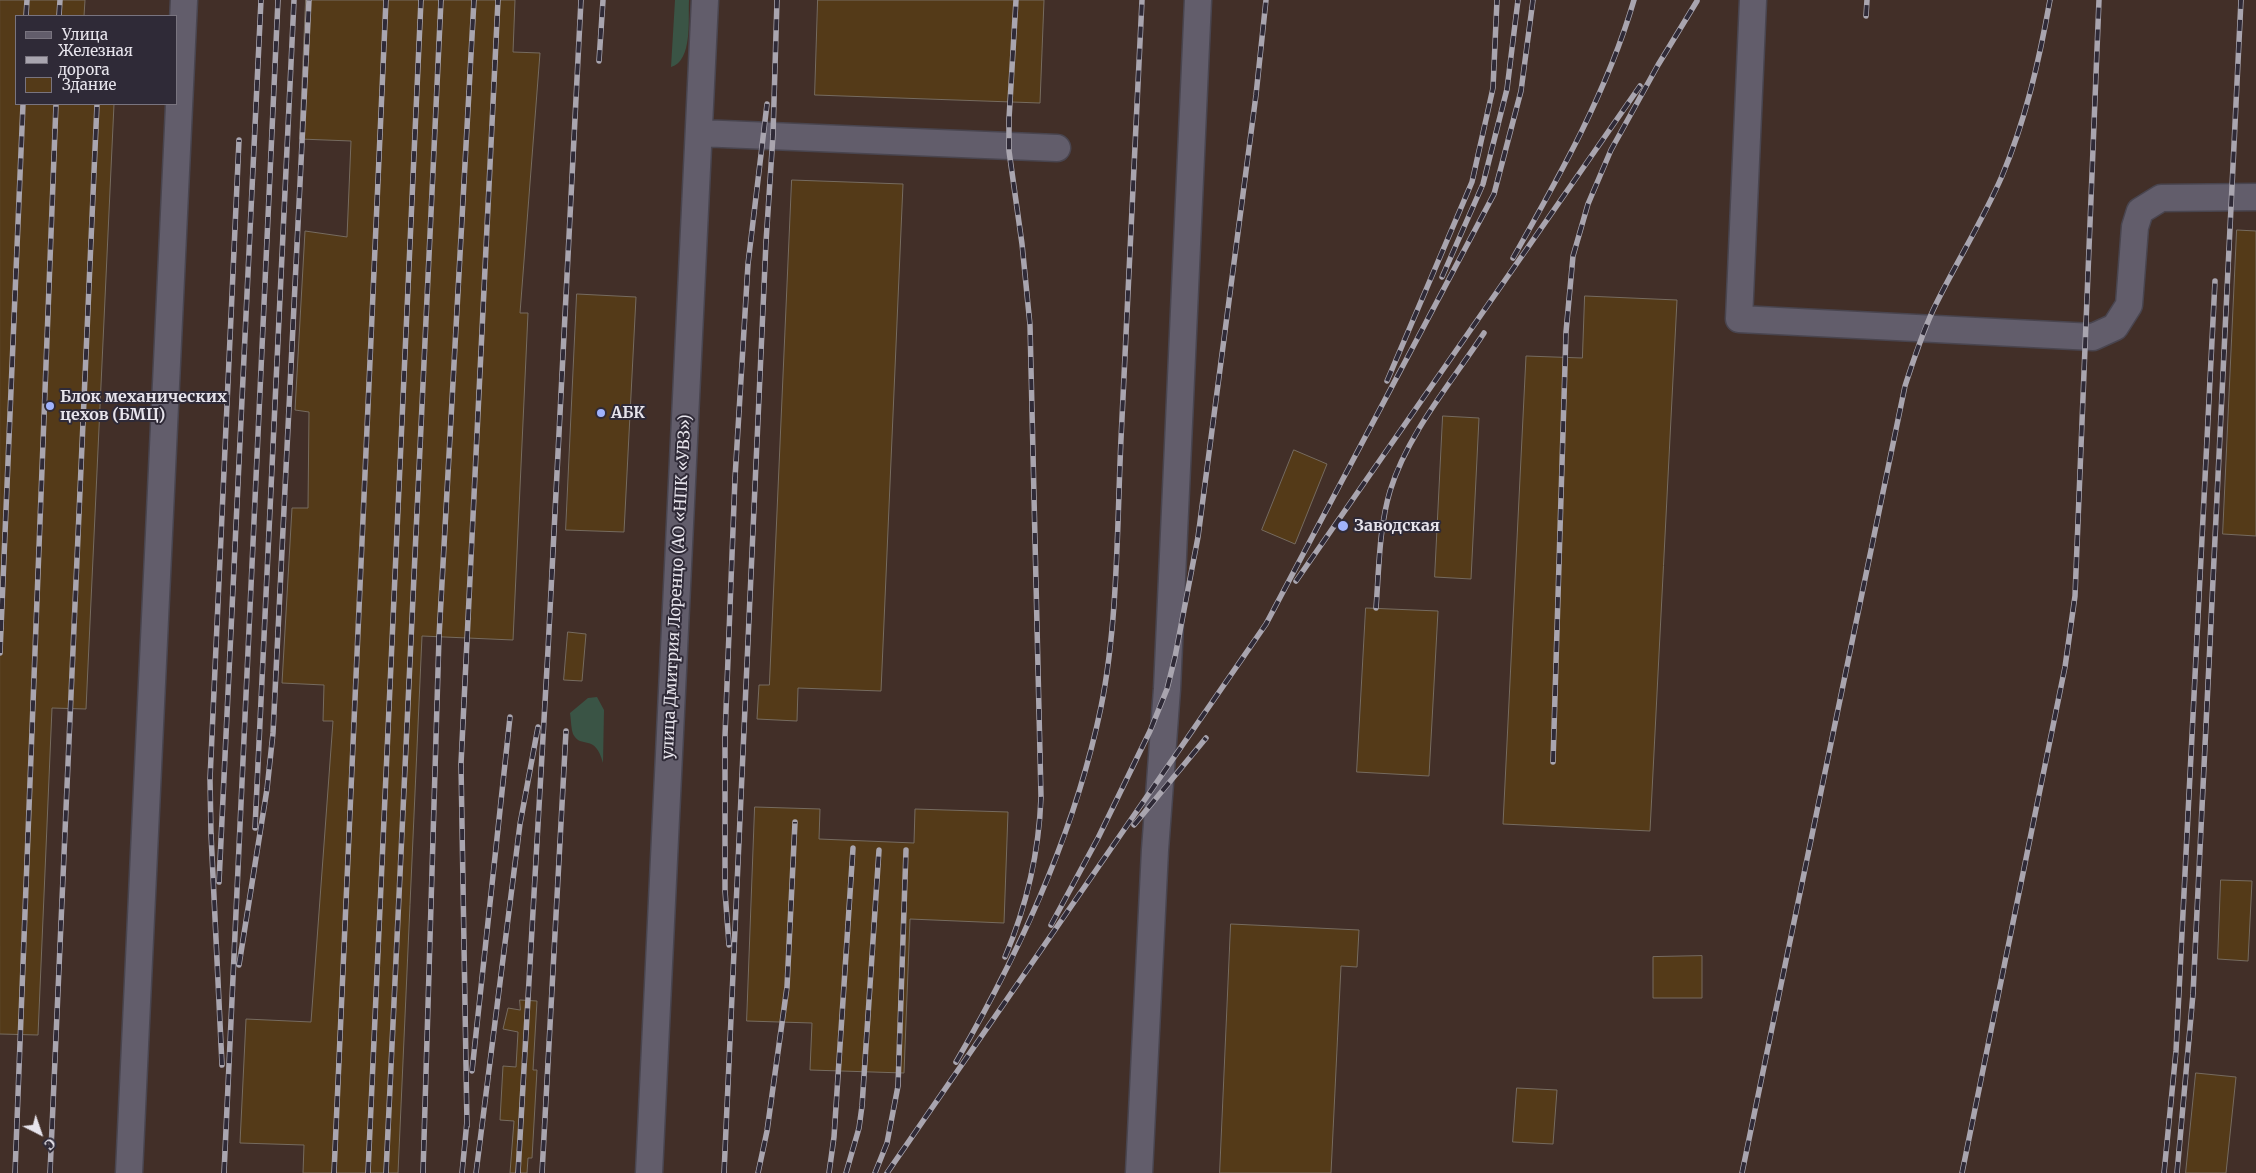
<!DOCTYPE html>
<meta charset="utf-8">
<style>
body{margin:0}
#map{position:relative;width:2256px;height:1173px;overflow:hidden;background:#2f2a37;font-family:Merriweather,serif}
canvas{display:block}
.legend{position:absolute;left:15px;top:15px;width:162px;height:90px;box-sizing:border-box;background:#2f2a37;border:1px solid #79747f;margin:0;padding:6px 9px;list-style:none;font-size:15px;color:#e7e4ec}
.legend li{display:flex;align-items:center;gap:10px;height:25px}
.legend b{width:25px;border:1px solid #79747f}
.north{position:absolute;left:15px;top:1108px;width:50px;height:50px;-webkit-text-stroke:4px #2f2a37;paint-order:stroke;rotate:139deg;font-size:14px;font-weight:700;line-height:20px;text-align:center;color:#e7e4ec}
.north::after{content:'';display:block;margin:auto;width:18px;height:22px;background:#e7e4ec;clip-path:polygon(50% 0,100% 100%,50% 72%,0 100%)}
</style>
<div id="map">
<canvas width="2256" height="1173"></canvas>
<ul class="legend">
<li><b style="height:6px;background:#625d6b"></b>Улица</li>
<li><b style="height:6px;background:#a9a5af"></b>Железная дорога</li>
<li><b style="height:14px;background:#543a18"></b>Здание</li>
</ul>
<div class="north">С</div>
</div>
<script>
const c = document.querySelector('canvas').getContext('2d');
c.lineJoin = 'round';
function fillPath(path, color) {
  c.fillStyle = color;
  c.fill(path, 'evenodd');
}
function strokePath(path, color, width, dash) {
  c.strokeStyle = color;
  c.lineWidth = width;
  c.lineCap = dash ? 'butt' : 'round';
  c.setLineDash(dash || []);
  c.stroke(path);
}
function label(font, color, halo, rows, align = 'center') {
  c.font = font + ' Merriweather,serif';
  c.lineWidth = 4;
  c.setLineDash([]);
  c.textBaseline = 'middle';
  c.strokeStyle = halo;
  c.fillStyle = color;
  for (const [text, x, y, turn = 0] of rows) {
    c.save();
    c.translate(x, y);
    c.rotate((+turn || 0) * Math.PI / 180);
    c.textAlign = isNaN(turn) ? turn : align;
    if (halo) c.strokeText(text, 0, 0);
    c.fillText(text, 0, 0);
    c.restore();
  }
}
fillPath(new Path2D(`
 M0 0H2256V1173H0ZM16 16H176V104H16Z`), '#422f28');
fillPath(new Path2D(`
 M675 0H689C688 18 693 61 671 67Z
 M597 697 604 710 603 763C595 732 581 750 573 734 571 728 571 719 570 713L588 698Z`), '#3a5445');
const building = new Path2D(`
 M0 0H85L84 16H16V104H114L86 709 52 708 38 1035 0 1034Z
 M306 0H515L513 52 540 53 520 313H528L513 640 422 636 398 1173H303L304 1145 240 1143 246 1019 311 1022 333 721H323L324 685 282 683 292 508H308L309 412 295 410 305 231 347 237 351 141 300 139Z
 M818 0H1044L1040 103 815 95Z
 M792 180 903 184 881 691 798 688 797 721 757 719 759 685H769Z
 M2237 230 2256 231V536L2223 534Z
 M577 294 636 297 624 532 566 530Z
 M1585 296 1677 300 1650 831 1503 824 1526 356 1582 358Z
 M1443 416 1479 418 1471 579 1435 577Z
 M1294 450 1327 464 1295 544 1262 530Z
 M1366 608 1438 611 1429 776 1357 772Z
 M568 632 586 634 582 681 564 680Z
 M755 807 820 809 819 839 914 843 915 809 1008 812 1004 923 910 919 904 1073 810 1070 812 1023 747 1021Z
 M2221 880 2252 881 2248 961 2218 959Z
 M1231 924 1359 930 1357 967 1341 966 1331 1173H1220Z
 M1702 956V998H1653V957Z
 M520 1000 537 1001 533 1070H537L532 1158H528L527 1173H510L514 1121 500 1120 503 1066 516 1067 518 1032 503 1029 508 1008 520 1010Z
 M2196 1073 2236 1077 2226 1173H2186Z
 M1517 1088 1557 1090 1553 1144 1513 1142Z`);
fillPath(building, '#543a18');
strokePath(building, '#766b5f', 1);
const minor = new Path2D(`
 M1753 0 1739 319 2093 337 2115 327 2129 305 2135 227 2140 211 2161 198 2256 197
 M699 133 1057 148
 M129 1173 184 0
 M649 1173 705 0
 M1139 1173 1155 850 1167 689 1198 0`);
strokePath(minor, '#49454f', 29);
strokePath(minor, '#625d6b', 26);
const rail = new Path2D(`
 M26 16 27 0
 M59 16 60 0
 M1866 16 1867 0
 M599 61 603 0
 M1513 258C1560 175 1607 92 1634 0
 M1442 277 1483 184 1507 89 1518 0
 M1387 381 1472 182 1493 88 1497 0
 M1296 581 1640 86
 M1376 608C1379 569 1379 528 1390 491 1408 433 1451 383 1484 333
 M0 653 23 104
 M1553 762 1566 332 1573 256 1588 204 1611 150 1658 65 1697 1
 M1134 825 1206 738
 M255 828 294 0
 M219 882 261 0
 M1051 925 1098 838 1150 731 1167 689 1175 657 1198 537 1256 95 1266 0
 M729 945 725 891V736L735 478 748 264 767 104
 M1005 957C1027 905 1039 852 1041 797L1030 325 1022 244 1009 151V119L1016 0
 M239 965 267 789 273 733 309 0
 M956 1062C1020 952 1075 833 1101 707 1118 623 1117 526 1121 439 1128 293 1135 146 1142 0
 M222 1065 211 834 210 779 239 140
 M472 1071 510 717
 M467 1126 461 764 498 0
 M15 1173 56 104
 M50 1173 97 104
 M224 1173 278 0
 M334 1173 386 0
 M368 1173 421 0
 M386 1173 441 0
 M423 1173 439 637 474 0
 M462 1173 467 1121
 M476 1173 520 824 538 727
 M518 1173 548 650 581 0
 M542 1173 566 731
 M724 1173 766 242 773 135 777 0
 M758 1173 767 1131 787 987 795 822
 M829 1173 834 1137 853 848
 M846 1173 859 1128 862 1106 879 850
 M875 1173 887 1143 898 1086 906 850
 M887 1173 1266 624 1494 194 1521 91 1533 0
 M1742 1173 1905 386C1914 359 1923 330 1936 304 1957 261 1983 220 2002 176 2026 119 2039 61 2050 0
 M1962 1173 2065 667 2075 596 2099 0
 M2164 1173 2176 1051 2215 281
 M2177 1173 2193 994 2241 0`);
strokePath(rail, '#a9a5af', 5.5);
strokePath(rail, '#2f2a37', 4, [11]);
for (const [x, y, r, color] of [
 [50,406,5,"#a0b3fd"],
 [601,413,5,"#a0b3fd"],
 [1343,526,6,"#a0b3fd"]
]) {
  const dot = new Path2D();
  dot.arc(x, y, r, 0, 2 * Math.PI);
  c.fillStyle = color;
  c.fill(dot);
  strokePath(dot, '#2f2a37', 2);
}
label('bold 16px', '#e7e4ec', '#2f2a37', [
 ["Блок механических",60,397],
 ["цехов (БМЦ)",60,415],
 ["АБК",611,413],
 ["Заводская",1354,526]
], 'left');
label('16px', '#e7e4ec', '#2f2a37', [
 ["улица Дмитрия Лоренцо (АО «НПК «УВЗ»)",677,587,-87]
]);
</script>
